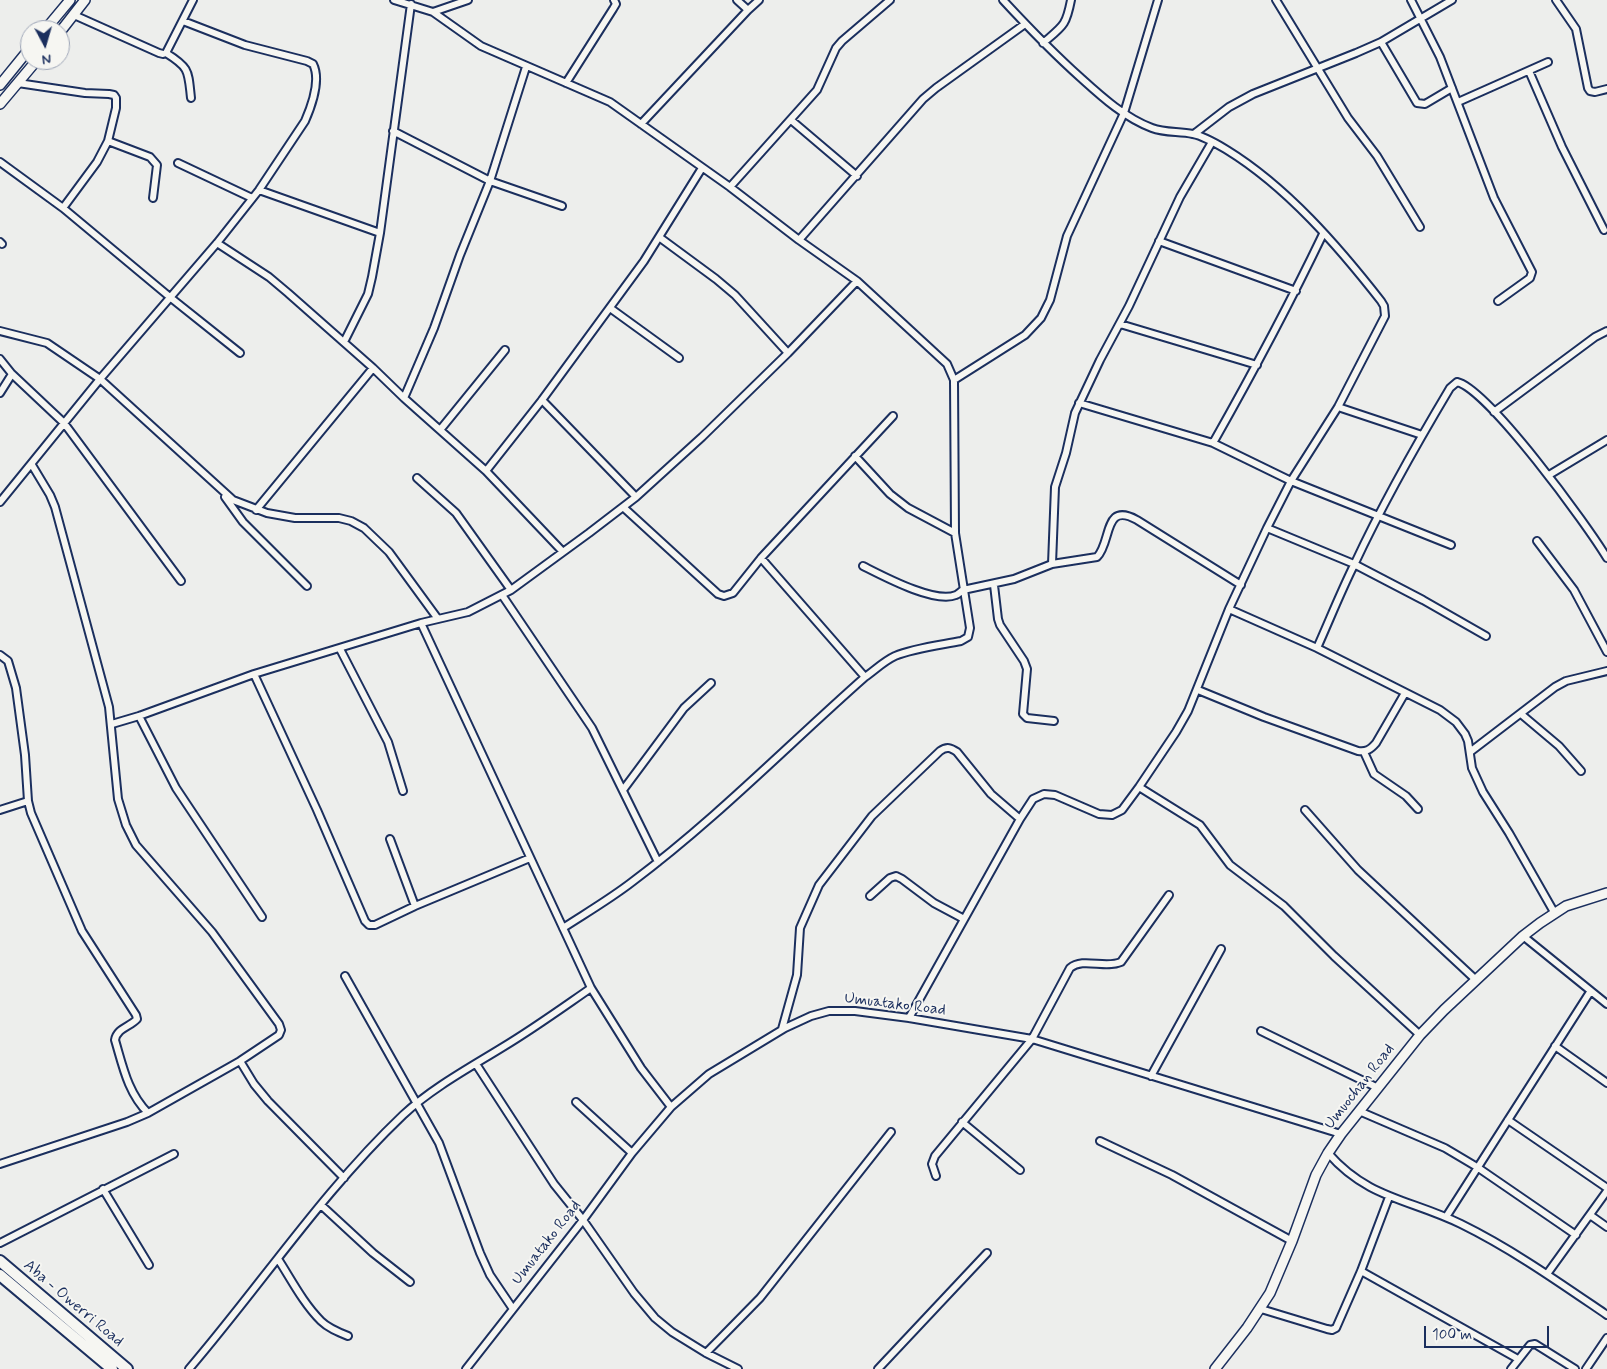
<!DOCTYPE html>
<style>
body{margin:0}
#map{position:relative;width:1607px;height:1369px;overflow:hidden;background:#edeeec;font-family:Mynerve,sans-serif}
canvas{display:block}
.north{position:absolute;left:20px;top:20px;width:50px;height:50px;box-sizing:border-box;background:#f6f6f2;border:1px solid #9ea6b7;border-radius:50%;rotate:174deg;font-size:14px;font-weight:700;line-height:20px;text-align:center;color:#1b2f5e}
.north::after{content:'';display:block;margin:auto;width:18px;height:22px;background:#1b2f5e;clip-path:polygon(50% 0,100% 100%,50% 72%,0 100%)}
.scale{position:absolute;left:1424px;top:1326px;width:125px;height:22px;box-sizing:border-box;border:2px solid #1b2f5e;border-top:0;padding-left:6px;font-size:15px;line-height:18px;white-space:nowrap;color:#1b2f5e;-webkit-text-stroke:4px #f6f6f2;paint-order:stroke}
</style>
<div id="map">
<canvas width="1607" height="1369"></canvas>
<div class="north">N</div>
<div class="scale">100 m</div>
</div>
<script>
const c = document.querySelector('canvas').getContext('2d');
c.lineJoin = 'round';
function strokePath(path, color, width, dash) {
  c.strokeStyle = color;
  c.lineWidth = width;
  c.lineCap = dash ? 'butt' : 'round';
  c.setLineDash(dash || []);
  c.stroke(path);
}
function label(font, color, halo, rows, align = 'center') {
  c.font = font + ' Mynerve,sans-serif';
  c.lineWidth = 4;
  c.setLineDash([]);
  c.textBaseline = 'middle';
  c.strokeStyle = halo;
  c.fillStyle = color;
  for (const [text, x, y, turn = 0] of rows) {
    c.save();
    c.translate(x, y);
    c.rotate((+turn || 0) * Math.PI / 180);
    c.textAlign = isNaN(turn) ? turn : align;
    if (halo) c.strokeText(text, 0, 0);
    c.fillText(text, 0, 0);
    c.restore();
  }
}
const street = new Path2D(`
 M394 0 433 12 481 46 610 102 730 187 799 240 857 281 947 364 954 380 955 533 970 628 968 637 961 641C941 645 914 648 895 656 884 661 875 670 865 677 788 745 715 820 632 882 610 899 586 913 563 928
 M737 0 748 10
 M1276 0 1348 118 1377 156 1420 227
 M1411 0 1440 57 1494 198 1532 272 1530 278 1498 301
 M1556 0 1576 29 1588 88 1590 91 1595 92 1607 89
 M433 12 468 0
 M74 15 159 53 163 54 166 53C190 68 188 71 191 98
 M1381 42 1417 103 1425 104 1452 88
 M1043 43C1063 26 1066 26 1071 0
 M166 53 193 0
 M1529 71 1562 147 1604 230
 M18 83 85 93 109 94 114 95 116 98V108L108 141 97 162 63 208
 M566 83 613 9 616 4 614 0
 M1458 102 1548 62
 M791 120 857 176
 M641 124 748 10 759 0
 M393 131 490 181 562 206
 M1194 134 1229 107 1253 94 1356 53 1381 42 1452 0
 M108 141 150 157 157 165 153 198
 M0 162 63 208 171 298 240 353
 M178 163 252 198
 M730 187 817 90 836 48 842 41 890 0
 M259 190 380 233
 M659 237 716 279 735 295 788 353
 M799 240 923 99 936 88 1025 24
 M1159 241 1296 291
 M0 242 2 244
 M217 243 269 277 288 293 373 368 404 398 486 471 563 552
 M610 308 679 358
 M1120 324 1257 365
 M0 331 47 343 100 379 233 500 267 513 295 518H339L351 521 364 528 389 552 438 619
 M344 342 368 294 372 277 380 233 411 4
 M0 359 12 374 64 423 181 581
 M954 380 1025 335 1041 318 1050 300 1067 236 1124 113 1158 0
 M0 393 12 374
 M404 398 434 328 460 255 490 181 526 67
 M542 400 636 497
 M1079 403 1213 443 1291 481 1451 545
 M1338 407 1422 435
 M1494 412 1595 337 1607 331
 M440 430 505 350
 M1213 443C1252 374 1289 305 1323 234
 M855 456 890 494 908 508 955 533
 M486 471 542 400 644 261 702 168
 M1549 475 1607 440
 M417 478 456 513 511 590
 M225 497 243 522 307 586
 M0 502 100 379 217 243 259 190 305 121C312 105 321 80 313 64L307 61 245 45 183 21
 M623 507 718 594 724 596 733 593 761 558 893 416
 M256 510 373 368
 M1267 528 1354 564 1423 600 1486 636
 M1537 541 1574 590 1607 652
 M761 558 865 677
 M1052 564 1055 487 1066 453 1075 413 1100 360 1129 306 1180 197 1212 142
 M863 566C883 576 935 604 956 595 959 594 960 592 963 590L1014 579 1052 564 1097 557C1112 542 1103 501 1137 520L1241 585
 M994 585 998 619 1000 625 1024 661 1027 669 1023 714 1027 718 1054 721
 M502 595 592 728 658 862
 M1229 609 1317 648 1440 710 1456 722 1465 734 1468 741 1472 768 1483 792 1509 833 1554 912
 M421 623 591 988 641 1068 671 1107
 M1317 648C1330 619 1341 591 1355 563 1383 503 1416 445 1450 388L1457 382C1488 389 1588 526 1607 558
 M340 649 388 742 403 791
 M0 655 8 661 16 688 25 755 28 801 31 813 82 931 136 1015 137 1019C130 1027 117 1028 115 1040 123 1067 128 1093 148 1113
 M254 674 317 810 365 921 369 925H375L415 906 530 858
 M1198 690 1264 717 1358 751C1366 752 1370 750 1376 743L1405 693
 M1521 714 1559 746 1581 771
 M139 716 176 788 262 917
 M112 724 139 716 254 674 421 623 468 612 511 590 589 533 636 497 702 437 788 353 857 281
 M1364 752 1374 774 1406 796 1418 809
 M1470 752 1555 687 1566 681 1607 671
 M1139 787 1200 825 1230 865 1284 906 1334 956 1420 1035
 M623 790 684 708 711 683
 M0 810 28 801
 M1305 810 1358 870 1476 980
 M390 839 415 906
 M870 896 890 878 896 876 902 879 934 903 964 919
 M1523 936 1607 1004
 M345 976 439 1143 480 1253 490 1275 513 1309
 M909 1018 1020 819 1033 799 1044 794 1055 795 1099 814 1112 815 1122 810 1139 787 1176 732 1188 711 1229 609 1267 528 1291 481 1338 407 1385 316 1384 306 1381 301C1338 246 1287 187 1227 150 1217 144 1204 136 1193 134 1179 131 1165 133 1152 128 1125 118 1102 97 1081 78 1053 53 1028 27 1003 0
 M782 1029 797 975 800 928 819 885 872 816 940 751C947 746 951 748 957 752L991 794 1020 819
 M1261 1031 1378 1088
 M1555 1046 1607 1083
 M240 1061 254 1084 268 1101 344 1178
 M476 1064 554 1184 583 1220 634 1293 655 1318 672 1332 706 1353 738 1369
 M1151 1076 1221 949
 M576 1102 632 1153
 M1359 1111 1445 1148 1477 1167 1576 1235
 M1508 1120 1607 1188
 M962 1122 1020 1170
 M1100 1141 1172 1175 1292 1241
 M1328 1153C1368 1199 1410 1199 1461 1224 1512 1249 1560 1283 1607 1315
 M0 1164 127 1122 148 1113 240 1061 279 1035 281 1030 279 1024 212 932 136 845 126 825 118 799 109 707 55 507 50 495 32 465
 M936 1176 932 1164 935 1156 1032 1039 1070 968C1083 957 1105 969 1121 962L1169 895
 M103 1189 149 1265
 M321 1205 373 1253 410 1282
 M1590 1215 1607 1227
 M1446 1217 1590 992
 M0 1243 174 1154
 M278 1259C291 1279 303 1303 321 1321 328 1328 338 1332 348 1336
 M1361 1271 1518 1359
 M1547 1274 1607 1191
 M1261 1309 1327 1329 1332 1330 1336 1328 1361 1271 1389 1197
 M706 1353 760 1298 891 1132
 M189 1369C261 1285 323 1191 403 1115 432 1088 469 1068 503 1047 533 1029 562 1008 591 988
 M466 1369 583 1220 632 1153 671 1107 709 1074 785 1028 811 1016 829 1011H855L909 1018 1032 1039 1341 1134
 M878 1369 987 1253
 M1511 1369 1530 1345 1535 1344 1575 1369
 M1586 1369 1607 1338`);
const secondary = new Path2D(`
 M45 30 70 0
 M60 32 85 0
 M0 85 30 48
 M0 104 37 60
 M1215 1369 1247 1328 1270 1293 1292 1241 1316 1175 1328 1153 1341 1134 1420 1035 1444 1010 1523 936 1540 923 1566 906 1607 893`);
const primary = new Path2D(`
 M0 1261 127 1369
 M0 1275 112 1369`);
strokePath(street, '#1b2f5e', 10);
strokePath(secondary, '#1b2f5e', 12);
strokePath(primary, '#1b2f5e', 14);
strokePath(street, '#f6f6f2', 6);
strokePath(secondary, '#f6f6f2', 9);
strokePath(primary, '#f6f6f2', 10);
label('16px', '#1b2f5e', '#f6f6f2', [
 ["Umuatako Road",895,1005,7],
 ["Umuochan Road",1360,1087,-52],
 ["Umuatako Road",547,1243,-52],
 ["Aba - Owerri Road",73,1304,40]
]);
</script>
